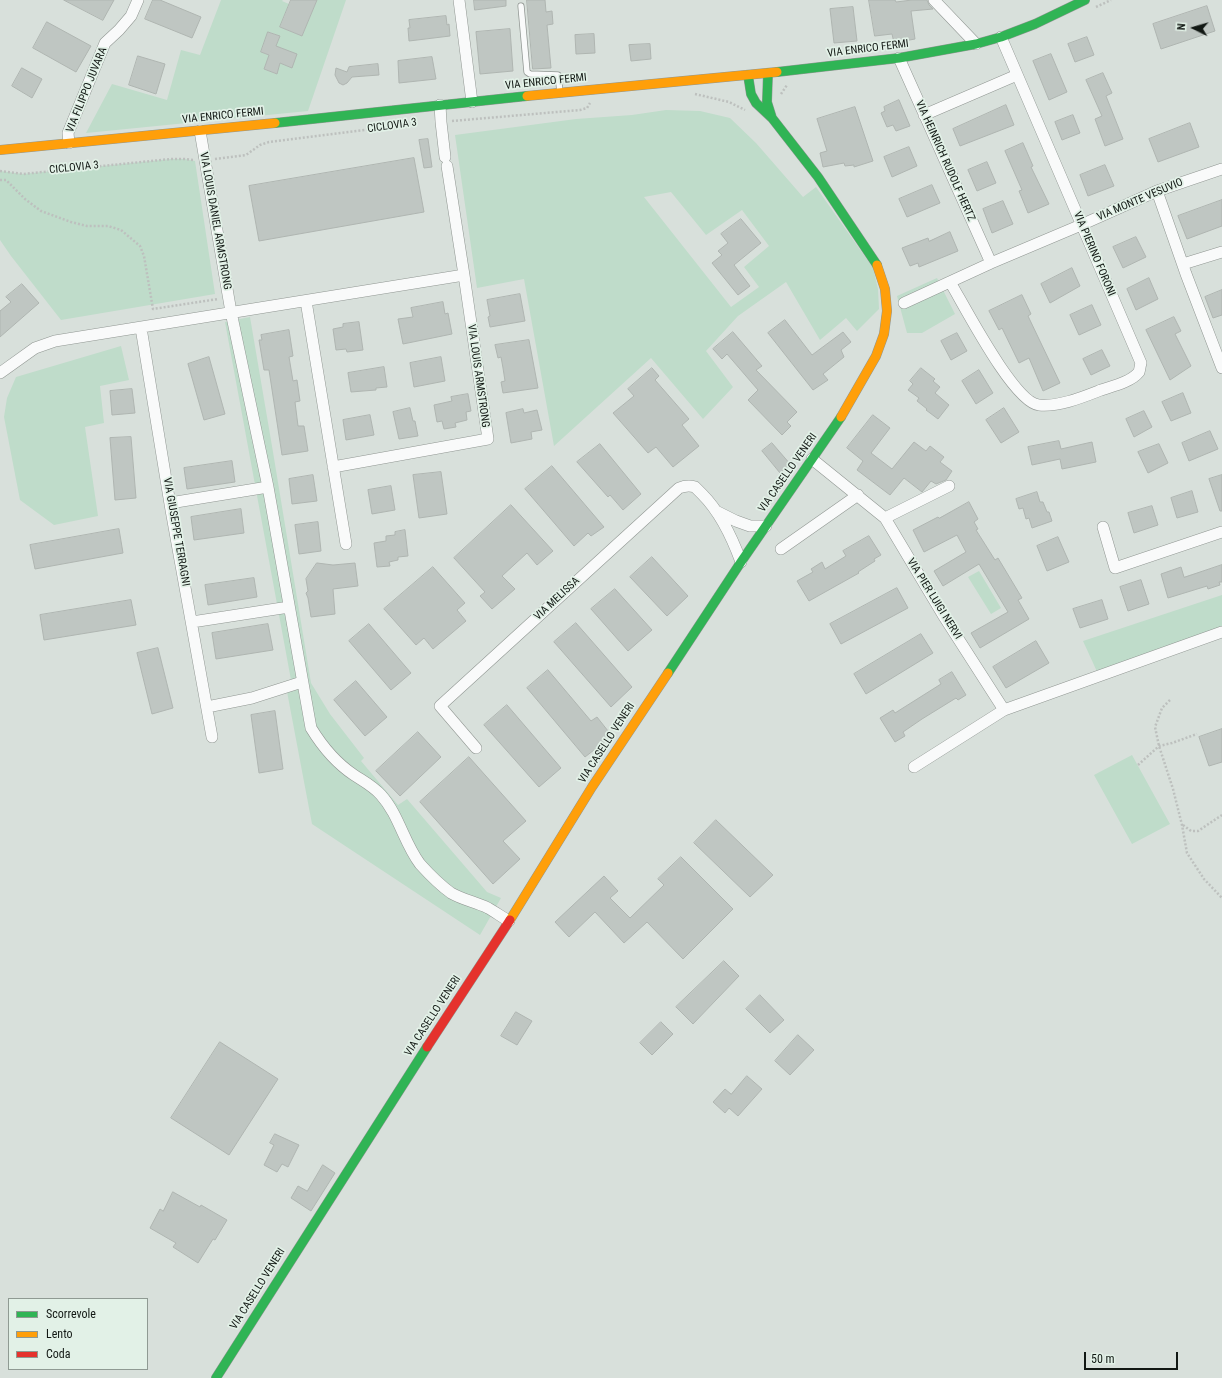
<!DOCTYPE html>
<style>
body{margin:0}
#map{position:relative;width:1222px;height:1378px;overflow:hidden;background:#d8e0db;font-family:"Roboto Condensed",sans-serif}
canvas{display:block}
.legend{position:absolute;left:8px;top:1298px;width:140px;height:72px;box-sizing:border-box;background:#e2f1e7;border:1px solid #8f9a93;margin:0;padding:5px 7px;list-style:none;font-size:12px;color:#121814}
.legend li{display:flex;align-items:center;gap:8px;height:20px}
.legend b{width:20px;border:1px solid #8f9a93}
.north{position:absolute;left:1174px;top:8px;width:40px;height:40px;-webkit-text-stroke:3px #e2f1e7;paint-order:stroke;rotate:275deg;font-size:11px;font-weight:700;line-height:16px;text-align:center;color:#121814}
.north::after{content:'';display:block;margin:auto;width:14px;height:18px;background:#121814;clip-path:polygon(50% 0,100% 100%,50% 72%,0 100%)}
.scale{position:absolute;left:1084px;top:1352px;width:94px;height:18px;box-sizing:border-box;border:2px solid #121814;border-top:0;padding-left:5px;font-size:12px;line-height:14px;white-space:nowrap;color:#121814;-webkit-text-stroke:3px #e2f1e7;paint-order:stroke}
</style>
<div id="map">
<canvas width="1222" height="1378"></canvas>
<ul class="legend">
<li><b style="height:5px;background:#30b455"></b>Scorrevole</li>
<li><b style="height:5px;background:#ff9f0a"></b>Lento</li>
<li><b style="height:5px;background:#e5322d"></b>Coda</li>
</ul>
<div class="north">N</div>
<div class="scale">50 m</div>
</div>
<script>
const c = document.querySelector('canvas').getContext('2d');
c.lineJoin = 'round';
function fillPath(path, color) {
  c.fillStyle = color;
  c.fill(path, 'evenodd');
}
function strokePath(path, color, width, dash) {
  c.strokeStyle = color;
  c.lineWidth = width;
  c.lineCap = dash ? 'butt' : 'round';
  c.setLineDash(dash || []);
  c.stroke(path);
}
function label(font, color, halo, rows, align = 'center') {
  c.font = font + ' "Roboto Condensed",sans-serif';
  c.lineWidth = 3.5;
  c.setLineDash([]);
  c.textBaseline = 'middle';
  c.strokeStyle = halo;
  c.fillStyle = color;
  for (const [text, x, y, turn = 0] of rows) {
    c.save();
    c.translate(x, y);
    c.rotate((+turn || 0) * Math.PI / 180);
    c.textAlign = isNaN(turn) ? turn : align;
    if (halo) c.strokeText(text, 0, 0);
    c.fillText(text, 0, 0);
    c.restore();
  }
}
fillPath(new Path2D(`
 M221 0H283L282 1 289 4 280 27 302 36 317 0H346L308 111 86 133 112 84 167 100 181 50 200 55ZM269 32 280 36 276 46 292 67 280 63 276 74 264 69 269 55 261 52Z
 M666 110 700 111 730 118 756 143 803 197 816 187 873 268 878 289 879 309 857 331 846 318 820 340 786 282 738 316 706 351 733 387 703 419 651 358 554 446 524 279 477 288 455 135 576 119 632 115ZM671 192 706 235 742 210 769 246 744 267 759 287 731 307 644 197Z
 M171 159H185L195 161 215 294 61 320 11 256 0 240V171L23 174Z
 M937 278 955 314 922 333H907L897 296Z
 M250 317 273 452 311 683 330 714 364 758 361 761 398 805 407 799 487 892 501 898 480 935 312 824 285 681 291 680 225 322Z
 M121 346 129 380 100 386 104 423 85 427 98 516 54 525 20 500 4 417 7 398 16 377Z
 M979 571 1001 608 991 614 968 577Z
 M1222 595V633L1099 676 1083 641Z
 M1132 755 1170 824 1132 844 1094 775Z`), '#bfdcca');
const building = new Path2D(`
 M64 0H114L103 20Z
 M153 0H160L201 17 192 38 145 19Z
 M291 0H317L302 36 280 27Z
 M474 0H506V6L475 10Z
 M527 0H545L546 12 552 11 553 24 547 25 551 68 533 69Z
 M869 0H895L896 2 912 0H927L929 5 933 9 911 11 915 39 894 43 892 34 875 36Z
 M1207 6 1215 31 1161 49 1153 24Z
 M853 7 857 41 834 43 830 9Z
 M446 16 447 25 449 24 450 36 409 41 408 28H410L409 20Z
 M47 22 91 46 76 72 33 48Z
 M510 29 513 71 480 74 476 32Z
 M268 32 280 36 276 46 297 54 292 68 280 63 277 74 264 69 269 55 261 52Z
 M594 34 595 53 576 54 575 35Z
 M1087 37 1094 55 1075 62 1068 44Z
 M650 44 651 59 631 61 629 45Z
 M1051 54 1067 92 1049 100 1033 61Z
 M138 56 165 64 156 94 129 85Z
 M432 57 436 79 399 83 398 61Z
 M378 64 379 75 352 77 347 83 343 85 339 83 335 75 336 68 347 72 349 67Z
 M22 68 42 79 32 98 12 86Z
 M1103 73 1112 93 1106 96 1123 139 1105 146 1095 119 1102 116 1086 80Z
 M899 100 910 126 896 131 893 125 887 127 881 113 885 111 884 107Z
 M1006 105 1014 125 960 146 953 129Z
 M855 107 873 161 854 167V165L845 166 844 163 823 167 820 153 827 151 817 119Z
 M1073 115 1080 133 1062 140 1055 122Z
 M1190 123 1199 147 1158 162 1149 139Z
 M428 139 432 167 424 168 419 140Z
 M1023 143 1033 166 1031 167 1049 204 1028 213 1019 191 1022 190 1005 151Z
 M909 147 917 166 892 177 884 157Z
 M414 158 424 212 259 241 249 186Z
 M987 162 996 183 977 191 968 170Z
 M1105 165 1114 186 1088 196 1080 175Z
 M932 185 940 203 907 217 899 199Z
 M1222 200V226L1187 239 1178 216Z
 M1003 201 1013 224 992 233 983 209Z
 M741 219 761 243 734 265 750 286 738 295 712 263 722 255 718 251 728 243 721 234Z
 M950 232 958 251 919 267 918 263 910 266 902 248 928 238 929 241Z
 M1136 237 1146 257 1123 268 1113 247Z
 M1072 268 1080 286 1050 303 1041 284Z
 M1149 278 1158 299 1136 310 1127 289Z
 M22 284 39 303 0 337V311L11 302 6 297Z
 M1222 290V315L1213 318 1205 297Z
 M520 294 525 321 490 327 488 317 490 316 487 300Z
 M1022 295 1031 314 1028 316 1060 383 1043 391 1029 358 1019 363 1002 328 999 330 989 311Z
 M443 302 445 314 448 313 452 334 403 344 398 319 413 317 411 308Z
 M1092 305 1101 325 1079 335 1070 315Z
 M1174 317 1181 331 1175 334 1191 366 1170 380 1146 330Z
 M785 320 812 355 843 332 851 342 841 350 844 357 823 374 828 380 813 390 768 333Z
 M359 322 363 350 347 352 346 349 336 350 333 329 343 327V324Z
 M289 330 293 356 289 357 293 381 297 380 300 401 295 402 298 426H304L308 451 282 455 269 370H264L259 340H262L261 335Z
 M733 332 762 366 756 370 797 412 787 422 791 426 782 435 748 400 758 390 727 354 722 359 713 349Z
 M957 333 967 351 951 360 941 341Z
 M529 340 538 388 503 393 501 382 505 381 503 368 501 357 498 358 495 345Z
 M1102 350 1110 366 1091 375 1083 359Z
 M209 357 225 414 204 420 188 364Z
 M441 357 445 381 414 387 410 363Z
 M384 367 387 387 376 388V390L351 392 348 373Z
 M652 368 659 376 655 380 689 419 682 425 699 446 673 467 656 447 648 453 613 413 634 396 628 389Z
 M921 368 935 379 933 381 940 387 935 393 949 405 938 419 926 410 927 409 917 401 919 398 908 390 913 384 910 381Z
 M979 370 993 393 976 404 962 381Z
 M132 389 135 413 112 415 110 391Z
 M1183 393 1191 413 1171 421 1162 402Z
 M468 394 471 411 466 412 467 420 455 423 456 427 444 429 442 421 437 422 434 405 452 401 451 397Z
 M410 408 413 421H415L418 436 399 439 393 412Z
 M1004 408 1019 432 1001 443 986 420Z
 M523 409 524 413 537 410 542 430 531 432 532 439 511 443 506 413Z
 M1144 411 1152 427 1134 437 1126 419Z
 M370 415 374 435 346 440 343 420Z
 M873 415 890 428 871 453 892 469 914 442 926 451 930 446 944 457 940 462 952 471 946 480 936 484 931 481 922 492 904 478 890 495 857 470 863 461 847 448Z
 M1210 431 1218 449 1189 461 1182 443Z
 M131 437 136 498 115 500 110 438Z
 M1059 441 1061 449 1092 442 1096 462 1062 469 1060 459 1032 465 1028 447Z
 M772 443 791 465 780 473 762 451Z
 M600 444 641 494 623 510 610 495 608 497 577 462Z
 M1159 444 1168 463 1148 473 1138 452Z
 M232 461 235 482 187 489 184 468Z
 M552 466 604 527 591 536 588 533 574 546 525 489Z
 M441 472 447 514 419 518 413 475Z
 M313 475 317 501 292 504 289 479Z
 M1222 475V511H1220L1209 479Z
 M391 486 395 510 372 514 368 490Z
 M1192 491 1198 512 1177 518 1171 498Z
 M1037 492 1040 502H1043L1047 512H1049L1052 521 1032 528 1029 518 1026 519 1023 508 1019 509 1016 499Z
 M969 502 978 519 974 522 978 529 976 530 995 560 998 558 1022 598 1018 600 1029 619 980 648 971 633 1008 612 979 564 943 586 934 571 966 552 957 535 924 552 913 530 938 517 939 518Z
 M511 505 553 551 537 565 527 553 502 576 515 589 492 609 480 596 485 592 454 558Z
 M1152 506 1158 525 1134 533 1128 513Z
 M241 509 244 533 194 540 191 517Z
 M318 522 321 551 299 554 295 525Z
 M119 529 123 553 35 569 30 545Z
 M405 530 408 556 398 557V560L389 562 390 566 377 567 374 543 386 541V536L395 535V532Z
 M869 536 881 555 874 559 875 561 858 572 859 573 809 601 797 581 813 572 811 569 822 562 825 569 846 556 843 551Z
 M1058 537 1069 562 1047 571 1037 546Z
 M652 557 688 596 667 616 630 577Z
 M317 563 333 565 355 563 358 586 333 589 335 614 311 617 308 598 306 593 308 591 306 579Z
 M1222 565V582H1219L1220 585 1208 589 1207 586 1168 598 1161 574 1181 567 1184 577Z
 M433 567 465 603 457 610 466 621 433 649 424 638 416 645 384 609Z
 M254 578 257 597 208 605 205 585Z
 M1141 580 1149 604 1128 611 1120 587Z
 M897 588 908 608 841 644 830 624Z
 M615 589 652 630 628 651 591 609Z
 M131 600 136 625 44 640 40 615Z
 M1102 600 1108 619 1080 628 1073 609Z
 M576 623 632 687 611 707 554 642Z
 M268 624 273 650 216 659 212 633Z
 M369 624 411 673 391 690 349 641Z
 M921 634 933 653 866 694 854 674Z
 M1036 641 1049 663 1006 688 993 667Z
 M158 648 173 708 152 714 137 653Z
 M548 670 591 721 597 717 612 736 585 757 527 688Z
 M952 672 966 695 958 700 956 698 922 719 903 732 905 736 895 742 880 718 893 710 895 713 941 684 939 680Z
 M356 681 387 717 365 736 334 700Z
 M507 705 561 768 539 787 484 725Z
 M275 711 283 769 259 773 251 715Z
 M1222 729V762L1209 766 1199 737Z
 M418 732 441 757 400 796 376 771Z
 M469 757 526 821 503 841 520 859 493 884 420 802Z
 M716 820 773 875 750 897 694 843Z
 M681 857 733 909 683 959 647 922 624 943 595 912 569 937 555 922 604 876 618 891 610 898 630 918 664 885 658 879Z
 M724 961 739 976 693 1024 676 1007Z
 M760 995 784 1020 770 1033 746 1009Z
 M516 1012 532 1021 517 1045 501 1036Z
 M661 1022 673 1034 652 1055 640 1043Z
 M798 1035 814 1050 790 1075 775 1061Z
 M220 1042 278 1079 229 1155 171 1118Z
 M747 1076 762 1089 738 1116 729 1108 725 1113 713 1102 725 1089 731 1094Z
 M275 1134 299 1145 288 1167 282 1164 277 1172 264 1165 274 1145 270 1143Z
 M323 1165 335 1173 311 1211 291 1198 298 1186 307 1191Z
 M173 1192 200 1207 201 1205 227 1220 215 1240 213 1239 198 1263 173 1247 176 1243 150 1228 160 1209 163 1211Z`);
fillPath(building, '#bfc6c2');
strokePath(building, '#afb5b1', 1);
const lane = new Path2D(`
 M521 6 527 72 530 74 558 75 560 92`);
const street = new Path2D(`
 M459 0 472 102
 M934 0 976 44
 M899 58 991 263
 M440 105 441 122 445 157
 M924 115 1017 75
 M200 131 231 312 268 487 311 728C322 746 336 763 354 775 363 781 373 786 381 795 399 815 404 843 420 864 429 874 440 885 451 893 463 900 476 902 488 908 495 912 502 917 509 921
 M69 143 68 133 105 43 119 30 131 16 138 0
 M447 166 464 275
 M1157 191 1186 274 1222 368
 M1183 264 1222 252
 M950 282C964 305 1014 403 1039 405 1059 407 1083 397 1101 390 1113 386 1131 382 1139 372 1140 369 1140 366 1141 363L1001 37
 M306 301 346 544
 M904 303 991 263 1081 225 1157 191 1222 169
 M141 328 171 510 212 737
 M0 373 35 348 55 341 464 275 488 439 333 467
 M812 459 885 518 943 615 1004 710 1222 632
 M170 503 268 487
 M716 511 736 521 750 526H766
 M885 518 949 486
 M1103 527 1115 568 1222 532
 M781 549 858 495
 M192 622 289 607
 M207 707 252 698 302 682
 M476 748 440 706 679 488C684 486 689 485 695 487 697 489 700 492 702 494 721 513 732 537 741 562
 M914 767 1004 710`);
const fast = new Path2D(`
 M777 72 899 58 976 44 1001 37 1035 24 1085 0
 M768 73 767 102 772 118
 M748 75 751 94 756 103 772 118 818 177 877 265
 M275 123 527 96
 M668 673 741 562 841 417
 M216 1378 427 1047`);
const slow = new Path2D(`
 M527 96 777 72
 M0 150 275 123
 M841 417 876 356 884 334 887 311 885 289 877 265
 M510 920 592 787 668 673`);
const jam = new Path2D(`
 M427 1047 510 920`);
strokePath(lane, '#909692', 7);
strokePath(street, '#909692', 12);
strokePath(fast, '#909692', 10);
strokePath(slow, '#909692', 10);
strokePath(jam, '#909692', 10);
strokePath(new Path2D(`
 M1096 7 1111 0
 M695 94 729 102 745 110
 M781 94 787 85
 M452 121 580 110 587 108 590 103
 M215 159 246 155 260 145 269 142 411 124
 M0 171 23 174 171 159H185L194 160
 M0 180H6L25 199 41 211 71 222 87 226H108L121 230 140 246 144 256 153 309 218 299
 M1170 700 1162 708 1155 727 1159 746 1173 789 1182 825 1187 853 1204 879 1222 898
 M1138 765 1159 746 1172 743 1197 734
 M1183 825 1191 831H1198L1222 815`), '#bdc0be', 2.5, [2, 2]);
strokePath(lane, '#f9fafa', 5.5);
strokePath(street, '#f9fafa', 11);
strokePath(fast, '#30b455', 9);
strokePath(slow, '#ff9f0a', 9);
strokePath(jam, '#e5322d', 9);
label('11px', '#121814', '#e2f1e7', [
 ["VIA ENRICO FERMI",868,49,-7],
 ["VIA ENRICO FERMI",546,82,-6],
 ["VIA FILIPPO JUVARA",87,90,-68],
 ["VIA ENRICO FERMI",223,116,-6],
 ["CICLOVIA 3",392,126,-8],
 ["VIA HEINRICH RUDOLF HERTZ",945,161,66],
 ["CICLOVIA 3",74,168,-6],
 ["VIA MONTE VESUVIO",1140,200,-23],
 ["VIA LOUIS DANIEL ARMSTRONG",215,221,80],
 ["VIA PIERINO FORONI",1094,254,67],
 ["VIA LOUIS ARMSTRONG",478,376,82],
 ["VIA CASELLO VENERI",788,473,-55],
 ["VIA GIUSEPPE TERRAGNI",176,532,80],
 ["VIA MELISSA",557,599,-43],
 ["VIA PIER LUIGI NERVI",934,599,58],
 ["VIA CASELLO VENERI",607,743,-57],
 ["VIA CASELLO VENERI",433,1016,-57],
 ["VIA CASELLO VENERI",258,1289,-58]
]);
</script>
